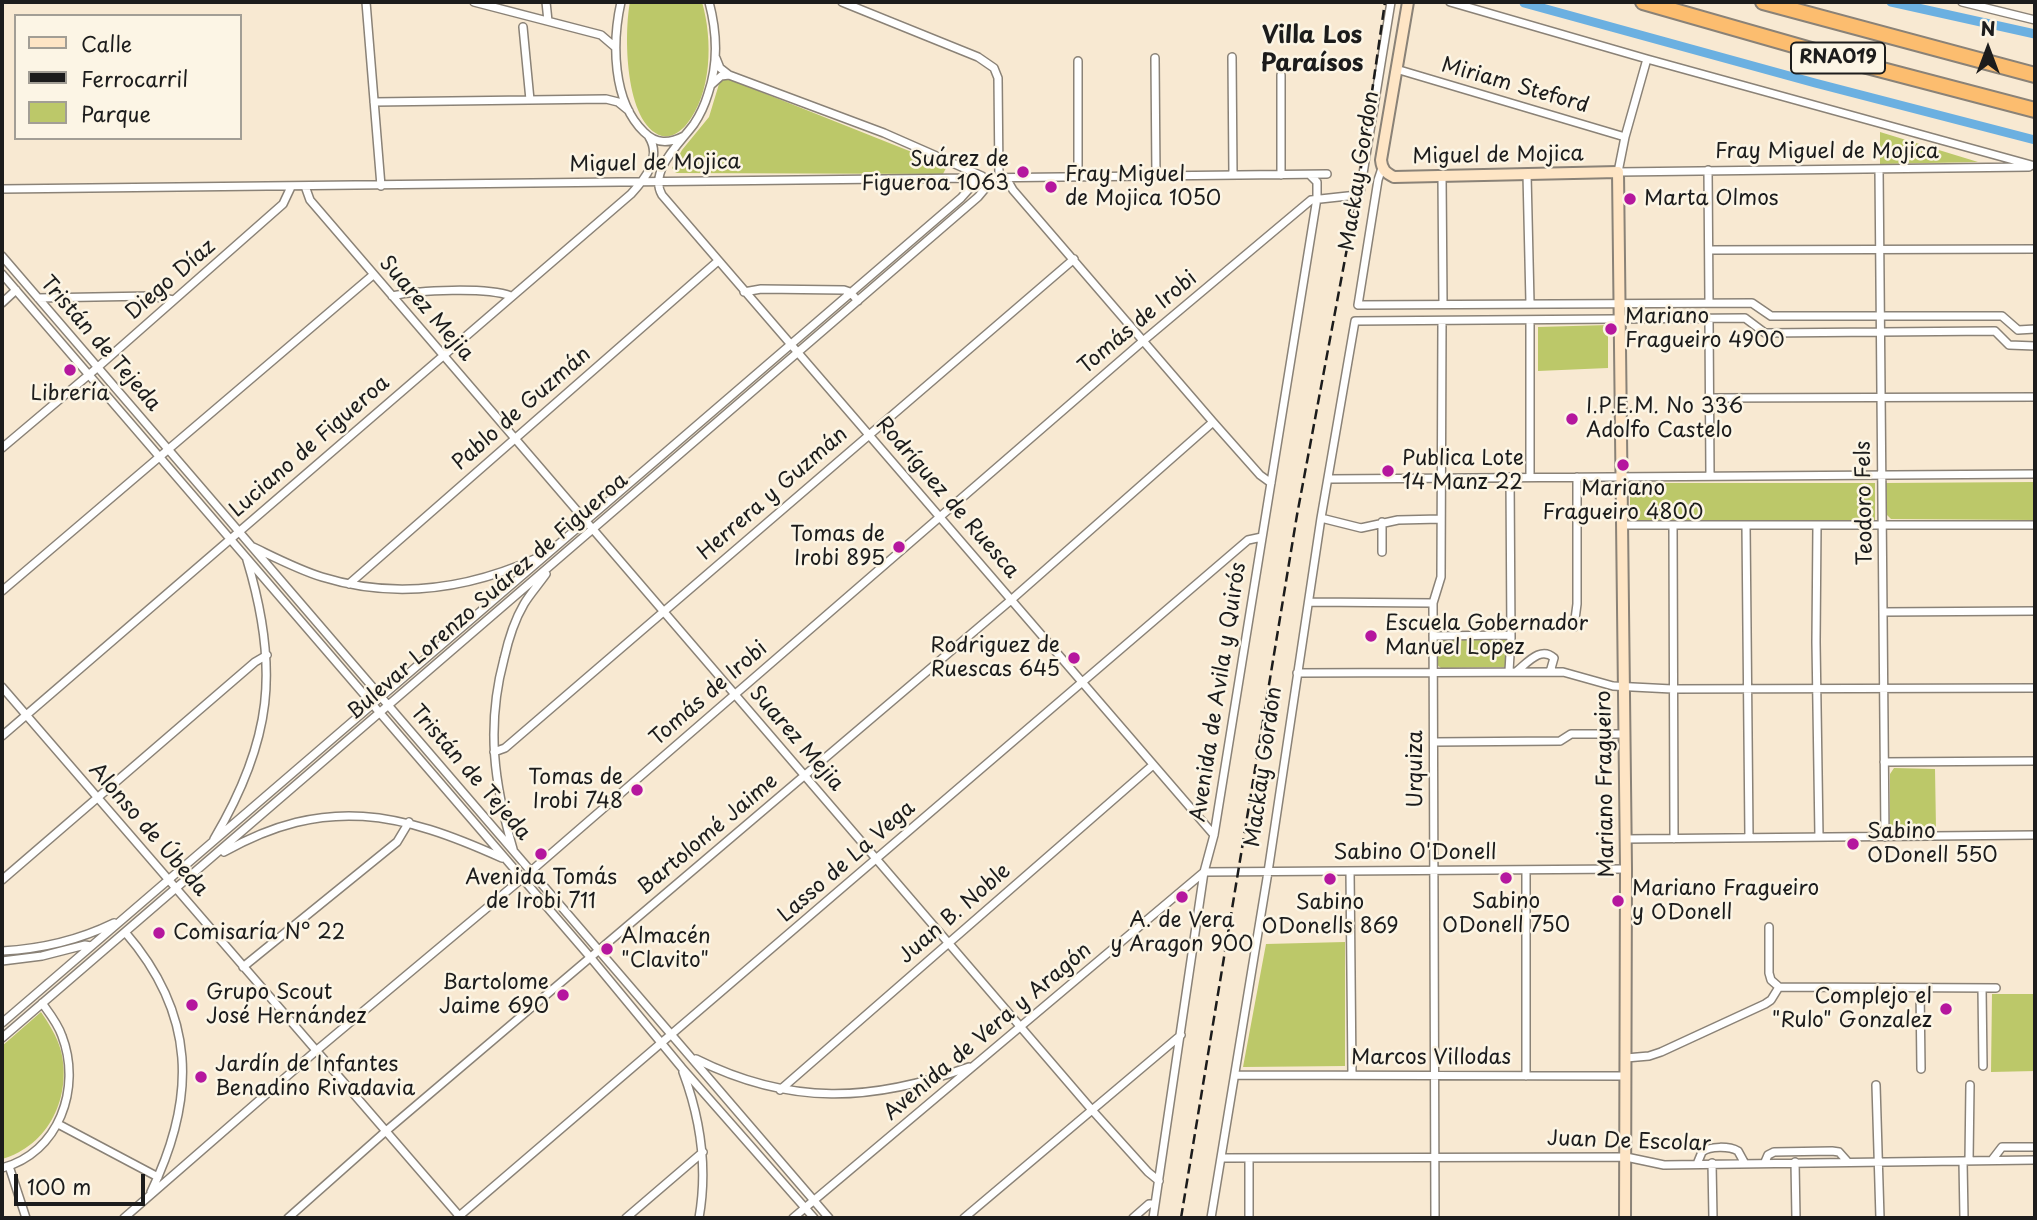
<!DOCTYPE html>
<meta charset="utf-8">
<style>
body{margin:0}
#map{position:relative;width:2037px;height:1220px;overflow:hidden;background:#f8e9d2;font-family:"Playpen Sans",sans-serif}
canvas{display:block}
.frame{position:absolute;inset:0;border:4px solid #1c1c1c;pointer-events:none}
.legend{position:absolute;left:14px;top:14px;width:228px;height:126px;box-sizing:border-box;background:#fcf5e5;border:2px solid #a29e95;margin:0;padding:9px 12px;list-style:none;font-size:21px;color:#1c1c1c}
.legend li{display:flex;align-items:center;gap:14px;height:35px}
.legend b{width:35px;border:2px solid #a29e95}
.north{position:absolute;left:1953px;top:14px;width:70px;height:70px;-webkit-text-stroke:5px #fcf5e5;paint-order:stroke;rotate:0deg;font-size:19px;font-weight:700;line-height:28px;text-align:center;color:#1c1c1c}
.north::after{content:'';display:block;margin:auto;width:24px;height:32px;background:#1c1c1c;clip-path:polygon(50% 0,100% 100%,50% 72%,0 100%)}
.scale{position:absolute;left:14px;top:1174px;width:131px;height:32px;box-sizing:border-box;border:4px solid #1c1c1c;border-top:0;padding-left:9px;font-size:21px;line-height:24px;white-space:nowrap;color:#1c1c1c;-webkit-text-stroke:5px #fcf5e5;paint-order:stroke}
</style>
<div id="map">
<canvas width="2037" height="1220"></canvas>
<div class="frame"></div>
<ul class="legend">
<li><b style="height:9px;background:#fee5c5"></b>Calle</li>
<li><b style="height:9px;background:#1c1c1c"></b>Ferrocarril</li>
<li><b style="height:19px;background:#bcc869"></b>Parque</li>
</ul>
<div class="north">N</div>
<div class="scale">100 m</div>
</div>
<script>
const c = document.querySelector('canvas').getContext('2d');
c.lineJoin = 'round';
function fillPath(path, color) {
  c.fillStyle = color;
  c.fill(path, 'evenodd');
}
function strokePath(path, color, width, dash) {
  c.strokeStyle = color;
  c.lineWidth = width;
  c.lineCap = dash ? 'butt' : 'round';
  c.setLineDash(dash || []);
  c.stroke(path);
}
function label(font, color, halo, rows, align = 'center') {
  c.font = font + ' "Playpen Sans",sans-serif';
  c.lineWidth = 5;
  c.setLineDash([]);
  c.textBaseline = 'middle';
  c.strokeStyle = halo;
  c.fillStyle = color;
  for (const [text, x, y, turn = 0] of rows) {
    c.save();
    c.translate(x, y);
    c.rotate((+turn || 0) * Math.PI / 180);
    c.textAlign = isNaN(turn) ? turn : align;
    if (halo) c.strokeText(text, 0, 0);
    c.fillText(text, 0, 0);
    c.restore();
  }
}
fillPath(new Path2D(`
 M630 2H702C713 40 712 94 686 125 680 132 671 138 662 136 624 124 624 32 630 2Z
 M726 78 947 166 943 174 676 173 672 168 682 150 709 117 719 84 721 79Z
 M1880 132 1978 162 1880 164Z
 M1608 325V368L1538 371V327Z
 M2035 482V520L1891 519 1887 515 1886 483Z
 M1630 483H1875V521H1630Z
 M1436 640H1508L1505 667 1441 668 1436 664Z
 M1894 768 1935 769 1936 829 1892 828 1890 826V774Z
 M1345 942V1066L1243 1067 1266 944Z
 M1992 994H2035V1071L1991 1072Z
 M41 1012C49 1024 57 1036 61 1051 72 1096 49 1146 2 1159V1046Z`), '#bcc869');
strokePath(new Path2D(`
 M1891 2 2035 34
 M1524 3 1815 83 2035 140`), '#6bb0e1', 9);
const minor = new Path2D(`
 M366 2 381 186
 M474 2 601 35 615 47
 M546 2 548 21
 M621 2C612 42 612 101 644 132 656 144 669 144 684 136
 M709 2C717 32 718 65 708 94 705 104 700 115 694 124 681 142 648 171 662 195L1214 835
 M842 2 978 57 994 68 998 78 999 178
 M1450 2 1647 59 2035 166
 M1962 2 2035 20
 M523 27 530 100
 M1232 57 1233 175
 M1155 58 1156 176
 M1647 59 1625 137 1618 172 2029 167
 M1078 61V177
 M1396 69 1625 137
 M729 75 884 133 982 176
 M1281 75V175
 M711 85 721 76 729 75 720 68 716 58
 M374 102 606 99 618 102 629 111
 M1382 168 1378 180 1358 305 1752 303 1771 316H2002L2018 330 2035 329
 M1879 169 1885 837
 M1708 170 1709 303
 M1527 174 1530 303
 M1442 176 1443 304
 M1006 178 1013 190 1213 422 1260 475 1271 483
 M305 186 310 200 1092 1110 1148 1172 1159 1181
 M2 189 1327 174
 M1709 250 2035 249
 M2 256 829 1218
 M2 274 591 958 682 1068 814 1218
 M744 292 761 289 844 290 850 292 858 301
 M392 296C419 290 486 287 511 296
 M38 298 151 296 174 300
 M2 303 16 290
 M1709 319 1710 476
 M1530 320V477
 M1710 398 2035 397
 M2 448 98 367 283 204 291 187
 M1329 479 2035 474
 M1321 518 1361 528 1398 520 1441 519
 M1623 525H2035
 M1673 525 1674 839
 M1746 525 1749 838
 M1817 525 1816 642 1819 837
 M253 547C276 558 299 570 322 577 396 600 468 589 537 558
 M1382 552V522
 M349 584 718 261
 M2 591 373 275
 M1309 602 1433 603
 M1883 612 2035 611
 M1574 627 1577 604V477
 M1433 636 1511 635
 M1509 671 1511 638 1510 477
 M1517 671C1528 662 1541 646 1554 658L1550 672
 M1297 673 1563 672 1613 686 1672 689 2035 688
 M2 687 461 1218
 M2 736 631 194C645 179 662 158 649 137
 M1434 742 1560 741 1571 734H1624
 M494 752 505 748 1074 259
 M1884 762 2035 761
 M214 839C272 741 280 669 247 560
 M1625 839 2035 835
 M513 849C494 784 486 726 504 659 508 641 514 621 524 604 530 594 539 584 546 574
 M224 852C326 795 400 812 502 858
 M1526 870V1076
 M1350 871 1352 1075
 M1204 872 1626 869
 M2 880 255 662 267 655
 M1769 927V973L1771 980 1779 987 1996 988
 M125 932C196 1014 197 1097 151 1192
 M2 951C40 949 79 940 114 923
 M2 961 42 956 85 945 91 946
 M243 967 397 842 409 822
 M1920 988 1921 1069
 M1982 988 1983 1066
 M2 1023 961 198 978 179
 M2 1038 978 197 994 178
 M1626 1058 1649 1056 1661 1052 1765 1004 1771 1000 1779 987
 M696 1059C790 1106 872 1102 969 1067
 M683 1072C701 1120 708 1167 699 1218
 M1235 1075 1626 1076
 M1876 1085 1880 1218
 M780 1090 1153 765
 M58 1124 158 1177
 M1222 1158 1626 1157 1664 1165 2035 1160
 M1249 1158V1218
 M1992 1160 2002 1147H2035
 M1963 1161 1964 1218
 M1969 1161 1970 1085
 M1765 1162 1768 1155 1774 1152 1832 1151 1839 1152 1847 1161
 M1795 1162 1796 1218
 M1712 1163 1713 1218
 M1697 1164 1702 1152C1710 1146 1729 1146 1738 1151L1744 1162
 M9 1166 26 1218
 M2 1168C59 1153 82 1088 62 1036 58 1024 50 1014 42 1003
 M124 1218 317 1050 531 871 1143 341 1311 200 1357 195 1360 192 1391 2
 M288 1218 386 1131 1011 600 1213 422
 M457 1218 1248 540 1262 537
 M626 1218 703 1152
 M793 1218 1204 872
 M964 1218 1181 1035
 M1133 1218 1149 1204H1155
 M1153 1218 1204 872 1214 835 1317 198V182L1310 175
 M1211 1218 1268 872 1321 518 1355 321 1745 318 1765 333 1995 331 2009 345 2035 346
 M1435 1218 1433 603 1441 577 1442 321`);
const secondary = new Path2D(`
 M1408 2 1381 160C1382 170 1386 173 1394 177L1618 172 1626 869 1625 1218`);
const motorway = new Path2D(`
 M1643 2 1867 66 2035 110
 M1763 2 2035 75`);
strokePath(minor, '#8a8277', 10);
strokePath(secondary, '#8a8277', 14);
strokePath(motorway, '#8a8277', 18);
strokePath(minor, '#fff', 7);
strokePath(secondary, '#fee5c5', 10);
strokePath(motorway, '#fcbd6f', 14);
strokePath(new Path2D(`
 M1181 1218 1297 515 1357 195 1385 2`), '#1c1c1c', 2.5, [10, 5]);
for (const [x, y, r, color] of [
 [1023,172,7,"#b5179e"],
 [1051,187,7,"#b5179e"],
 [1630,199,7,"#b5179e"],
 [1611,329,7,"#b5179e"],
 [70,370,7,"#b5179e"],
 [1572,419,7,"#b5179e"],
 [1623,465,7,"#b5179e"],
 [1388,471,7,"#b5179e"],
 [899,547,7,"#b5179e"],
 [1371,636,7,"#b5179e"],
 [1074,658,7,"#b5179e"],
 [637,790,7,"#b5179e"],
 [1853,844,7,"#b5179e"],
 [541,854,7,"#b5179e"],
 [1506,878,7,"#b5179e"],
 [1330,879,7,"#b5179e"],
 [1182,897,7,"#b5179e"],
 [1618,901,7,"#b5179e"],
 [159,933,7,"#b5179e"],
 [607,949,7,"#b5179e"],
 [563,995,7,"#b5179e"],
 [192,1005,7,"#b5179e"],
 [1946,1009,7,"#b5179e"],
 [201,1077,7,"#b5179e"]
]) {
  const dot = new Path2D();
  dot.arc(x, y, r, 0, 2 * Math.PI);
  c.fillStyle = color;
  c.fill(dot);
  strokePath(dot, '#fcf5e5', 2.5);
}
for (const [x, y, w] of [
 [1838,58,94]
]) {
  const box = new Path2D();
  box.roundRect(x - w / 2, y - 15.5, w, 31, 5);
  c.fillStyle = '#fcf5e5';
  c.fill(box);
  strokePath(box, '#1c1c1c', 2);
}
label('bold 19px', '#1c1c1c', null, [
 ["RNA019",1838,58]
]);
label('21px', '#1c1c1c', '#fcf5e5', [
 ["Miriam Steford",1515,86,16],
 ["Fray Miguel de Mojica",1827,152],
 ["Miguel de Mojica",1498,156,-1],
 ["Miguel de Mojica",655,164,-1],
 ["Mackay Gordon",1360,171,-81],
 ["Diego Díaz",171,280,-41],
 ["Suarez Mejia",426,309,49],
 ["Tomás de Irobi",1138,323,-40],
 ["Tristán de Tejeda",100,344,49],
 ["Pablo de Guzmán",522,409,-41],
 ["Luciano de Figueroa",310,447,-41],
 ["Herrera y Guzmán",773,494,-41],
 ["Rodríguez de Ruesca",947,498,49],
 ["Teodoro Fels",1865,503,-91],
 ["Bulevar Lorenzo Suárez de Figueroa",488,597,-41],
 ["Avenida de Avila y Quirós",1219,692,-81],
 ["Tomás de Irobi",709,694,-41],
 ["Suarez Mejia",796,739,49],
 ["Mackay Gordon",1264,767,-82],
 ["Urquiza",1416,769,-90],
 ["Tristán de Tejeda",470,773,49],
 ["Mariano Fragueiro",1606,784,-91],
 ["Alonso de Úbeda",148,830,49],
 ["Bartolomé Jaime",708,835,-40],
 ["Sabino O'Donell",1415,853],
 ["Lasso de La Vega",847,862,-41],
 ["Juan B. Noble",955,914,-41],
 ["Avenida de Vera y Aragón",988,1032,-40],
 ["Marcos Villodas",1431,1058],
 ["Juan De Escolar",1629,1142,2]
]);
label('21px', '#1c1c1c', '#fcf5e5', [
 ["Suárez de",1009,160,"right"],
 ["Figueroa 1063",1009,184,"right"],
 ["Fray Miguel",1065,175],
 ["de Mojica 1050",1065,199],
 ["Marta Olmos",1644,199],
 ["Mariano",1625,317],
 ["Fragueiro 4900",1625,341],
 ["Librería",70,394,"center"],
 ["I.P.E.M. No 336",1586,407],
 ["Adolfo Castelo",1586,431],
 ["Publica Lote",1402,459],
 ["14 Manz 22",1402,483],
 ["Mariano",1623,489,"center"],
 ["Fragueiro 4800",1623,513,"center"],
 ["Tomas de",885,535,"right"],
 ["Irobi 895",885,559,"right"],
 ["Escuela Gobernador",1385,624],
 ["Manuel Lopez",1385,648],
 ["Rodriguez de",1060,646,"right"],
 ["Ruescas 645",1060,670,"right"],
 ["Tomas de",623,778,"right"],
 ["Irobi 748",623,802,"right"],
 ["Sabino",1867,832],
 ["ODonell 550",1867,856],
 ["Avenida Tomás",541,878,"center"],
 ["de Irobi 711",541,902,"center"],
 ["Mariano Fragueiro",1632,889],
 ["y ODonell",1632,913],
 ["Sabino",1506,902,"center"],
 ["ODonell 750",1506,926,"center"],
 ["Sabino",1330,903,"center"],
 ["ODonells 869",1330,927,"center"],
 ["A. de Vera",1182,921,"center"],
 ["y Aragon 900",1182,945,"center"],
 ["Comisaría N° 22",173,933],
 ["Almacén",621,937],
 ["\"Clavito\"",621,961],
 ["Bartolome",549,983,"right"],
 ["Jaime 690",549,1007,"right"],
 ["Grupo Scout",206,993],
 ["José Hernández",206,1017],
 ["Complejo el",1932,997,"right"],
 ["\"Rulo\" Gonzalez",1932,1021,"right"],
 ["Jardín de Infantes",215,1065],
 ["Benadino Rivadavia",215,1089]
], 'left');
label('bold 24px', '#1c1c1c', '#fcf5e5', [
 ["Villa Los",1312,36],
 ["Paraísos",1312,64]
]);
</script>
